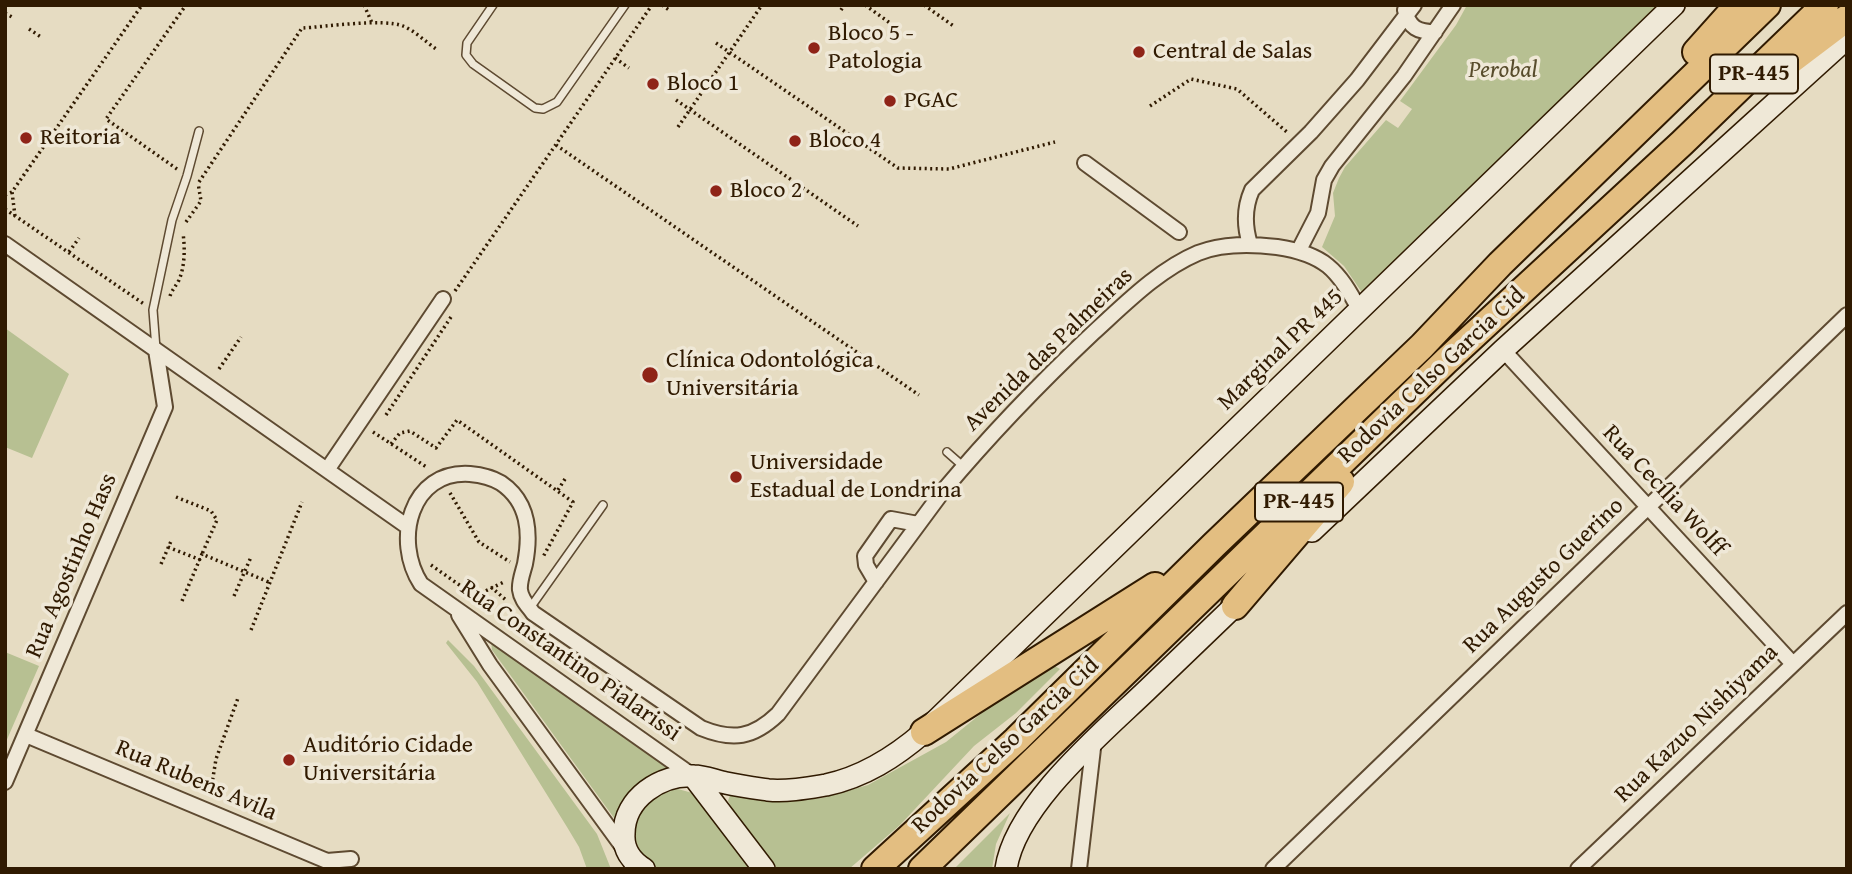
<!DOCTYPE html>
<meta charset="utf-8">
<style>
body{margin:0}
#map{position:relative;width:1852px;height:874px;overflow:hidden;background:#e6dcc2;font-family:"Gentium Book Plus",serif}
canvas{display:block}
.frame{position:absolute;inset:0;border:7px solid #301a01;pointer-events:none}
</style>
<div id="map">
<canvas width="1852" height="874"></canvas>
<div class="frame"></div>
</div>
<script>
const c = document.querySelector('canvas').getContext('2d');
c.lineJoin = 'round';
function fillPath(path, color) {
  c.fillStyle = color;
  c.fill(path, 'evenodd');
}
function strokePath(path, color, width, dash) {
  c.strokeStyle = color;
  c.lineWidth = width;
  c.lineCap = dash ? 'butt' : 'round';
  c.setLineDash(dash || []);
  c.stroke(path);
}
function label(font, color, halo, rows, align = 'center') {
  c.font = font + ' "Gentium Book Plus",serif';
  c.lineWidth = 7;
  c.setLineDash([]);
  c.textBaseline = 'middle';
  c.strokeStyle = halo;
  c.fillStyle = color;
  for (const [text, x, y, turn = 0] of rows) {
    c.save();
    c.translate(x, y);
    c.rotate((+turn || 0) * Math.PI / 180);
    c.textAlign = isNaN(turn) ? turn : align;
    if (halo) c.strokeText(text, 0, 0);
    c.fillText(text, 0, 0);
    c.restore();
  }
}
fillPath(new Path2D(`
 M1467 5H1665L1365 297 1344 266 1322 247 1335 216 1333 193 1339 178 1345 167 1386 120 1398 128 1412 109 1400 101 1456 25Z
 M5 328 69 374 32 458 5 447Z
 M448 640 474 666 597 834 611 869H587L579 847 567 827 477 682 446 643Z
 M491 641 666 767V770L617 822 492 650Z
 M5 652 39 666 5 744Z
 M1053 665 1060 669 1016 713 974 746 900 825 849 869H775L737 818 728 801 730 795 772 801H793L822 798 868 785 946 742 1004 695Z
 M678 789 696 794 752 869C731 869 709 869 687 869 679 869 668 871 660 869 655 868 651 863 647 859 620 832 645 794 678 789Z
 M1010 813 996 844 992 869H954Z`), '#b7c092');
const lane = new Path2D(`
 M493 5 467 43 466 55 473 64 535 108 543 109 557 102 625 5
 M156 349 153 310 172 220 187 176 199 131
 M947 452 964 467
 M530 608 603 505`);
const street = new Path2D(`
 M1405 10C1409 28 1418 32 1435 32
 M1085 163 1179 232
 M5 244 408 527
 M1250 244C1244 225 1244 208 1252 190L1311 132 1357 80 1414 5
 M1299 250 1318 213 1324 180 1332 166 1404 76 1453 5
 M1503 350 1793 664
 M327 470 443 299
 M876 582 866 565 865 556 891 519 918 524
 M459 615 490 665 625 850
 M26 735 327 861 351 859
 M693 776 421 584C393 541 410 470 470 474 481 475 491 477 501 483 529 502 531 533 525 564 523 572 519 582 520 590 521 599 528 606 533 613L701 728C733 741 753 738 778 714L943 491C990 435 1040 383 1093 333 1125 304 1158 270 1198 253 1223 243 1251 244 1277 247 1324 254 1338 269 1360 311
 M5 782 165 407 156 350
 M1079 869 1094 740
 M1273 869 1847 315
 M1578 869 1847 613`);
const secondary = new Path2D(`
 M1312 531 1503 350 1847 38
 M693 776 764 869
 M644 869C631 861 623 849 624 834 624 798 661 774 694 776 704 776 716 781 726 783 739 786 754 788 768 790 787 792 808 788 826 785 864 777 895 757 924 732L1674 5
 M1006 869C1015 806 1101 734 1146 691 1179 659 1213 627 1246 595`);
const highway = new Path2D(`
 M1696 52 1738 5
 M1781 68 1847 18
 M1235 606 1341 482
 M924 732 1155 586
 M875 869 1016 740 1214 545 1422 346 1500 264 1767 5
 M922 869 1446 361 1682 143 1825 5`);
strokePath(lane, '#5e4a31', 10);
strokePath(street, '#5e4a31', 18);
strokePath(secondary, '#301a01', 24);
strokePath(highway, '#301a01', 30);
strokePath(new Path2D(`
 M364 5 372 23
 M662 5 669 10
 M865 5 890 23
 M924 5 955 27
 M841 10 844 5
 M5 13 12 17
 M29 29 41 37
 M716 43 898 168 949 169 1055 142
 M615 58 629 68
 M676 100 858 226
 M1150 106 1191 79 1237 89 1288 133
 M678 127 762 5
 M556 145 919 395
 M177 169 106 119 186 5
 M199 182 302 28C325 27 383 18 403 26 415 31 426 42 436 49
 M5 195 12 192
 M5 209 144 304
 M15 216 12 192 142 5
 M186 222 201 201 198 183
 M69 252 79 238
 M455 291 652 5
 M170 296C172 290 176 286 179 280 185 266 185 248 183 233
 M219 369 241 337
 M386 415 451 317
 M373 432 428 468
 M391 444 400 433 410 431 436 448 457 420 573 502 543 557
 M558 490 565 479
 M450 493 479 542 510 562
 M176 497 211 511 217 520 202 554
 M168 547 203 561
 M161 564 172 539
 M431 565 475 596 504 582
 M491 587 506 600
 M234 596 251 557
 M182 601 202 554 271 583
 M251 630 302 502
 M210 796 216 759 238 698`), '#301a01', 3.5, [2, 3.5]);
strokePath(lane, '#efe8d7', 7);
strokePath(street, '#efe8d7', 14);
strokePath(secondary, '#efe8d7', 21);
strokePath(highway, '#e3be81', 26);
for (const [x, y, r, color] of [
 [814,48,7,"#8f2418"],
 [1139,52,7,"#8f2418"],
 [653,84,7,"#8f2418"],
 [890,101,7,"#8f2418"],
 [26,138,7,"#8f2418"],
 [795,141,7,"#8f2418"],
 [716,191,7,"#8f2418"],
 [650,375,9,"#8f2418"],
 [736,477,7,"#8f2418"],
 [289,760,7,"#8f2418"]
]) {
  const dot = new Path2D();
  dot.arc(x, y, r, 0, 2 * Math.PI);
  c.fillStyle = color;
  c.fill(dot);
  strokePath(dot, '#efe8d7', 2.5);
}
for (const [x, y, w] of [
 [1754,74,88],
 [1299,502,88]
]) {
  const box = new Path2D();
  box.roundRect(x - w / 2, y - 19.5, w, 39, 5);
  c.fillStyle = '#efe8d7';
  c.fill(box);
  strokePath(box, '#301a01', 2);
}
label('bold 23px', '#301a01', null, [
 ["PR-445",1754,74],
 ["PR-445",1299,502]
]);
label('24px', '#301a01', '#efe8d7', [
 ["Bloco 5 -",828,34],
 ["Patologia",828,62],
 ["Central de Salas",1153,52],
 ["Bloco 1",667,84],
 ["PGAC",904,101],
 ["Reitoria",40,138],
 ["Bloco 4",809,141],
 ["Bloco 2",730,191],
 ["Clínica Odontológica",666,361],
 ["Universitária",666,389],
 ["Universidade",750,463],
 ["Estadual de Londrina",750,491],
 ["Auditório Cidade",303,746],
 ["Universitária",303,774]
], 'left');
label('italic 24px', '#584c2c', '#efe8d7', [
 ["Perobal",1503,71]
]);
label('24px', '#301a01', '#efe8d7', [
 ["Avenida das Palmeiras",1049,350,-44],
 ["Marginal PR 445",1281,350,-44],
 ["Rodovia Celso Garcia Cid",1432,376,-43],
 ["Rua Cecília Wolff",1664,491,47],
 ["Rua Agostinho Hass",72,566,-67],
 ["Rua Augusto Guerino",1544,576,-44],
 ["Rua Constantino Pialarissi",570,661,35],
 ["Rua Kazuo Nishiyama",1697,724,-44],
 ["Rodovia Celso Garcia Cid",1006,746,-43],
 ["Rua Rubens Avila",196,781,23]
]);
</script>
